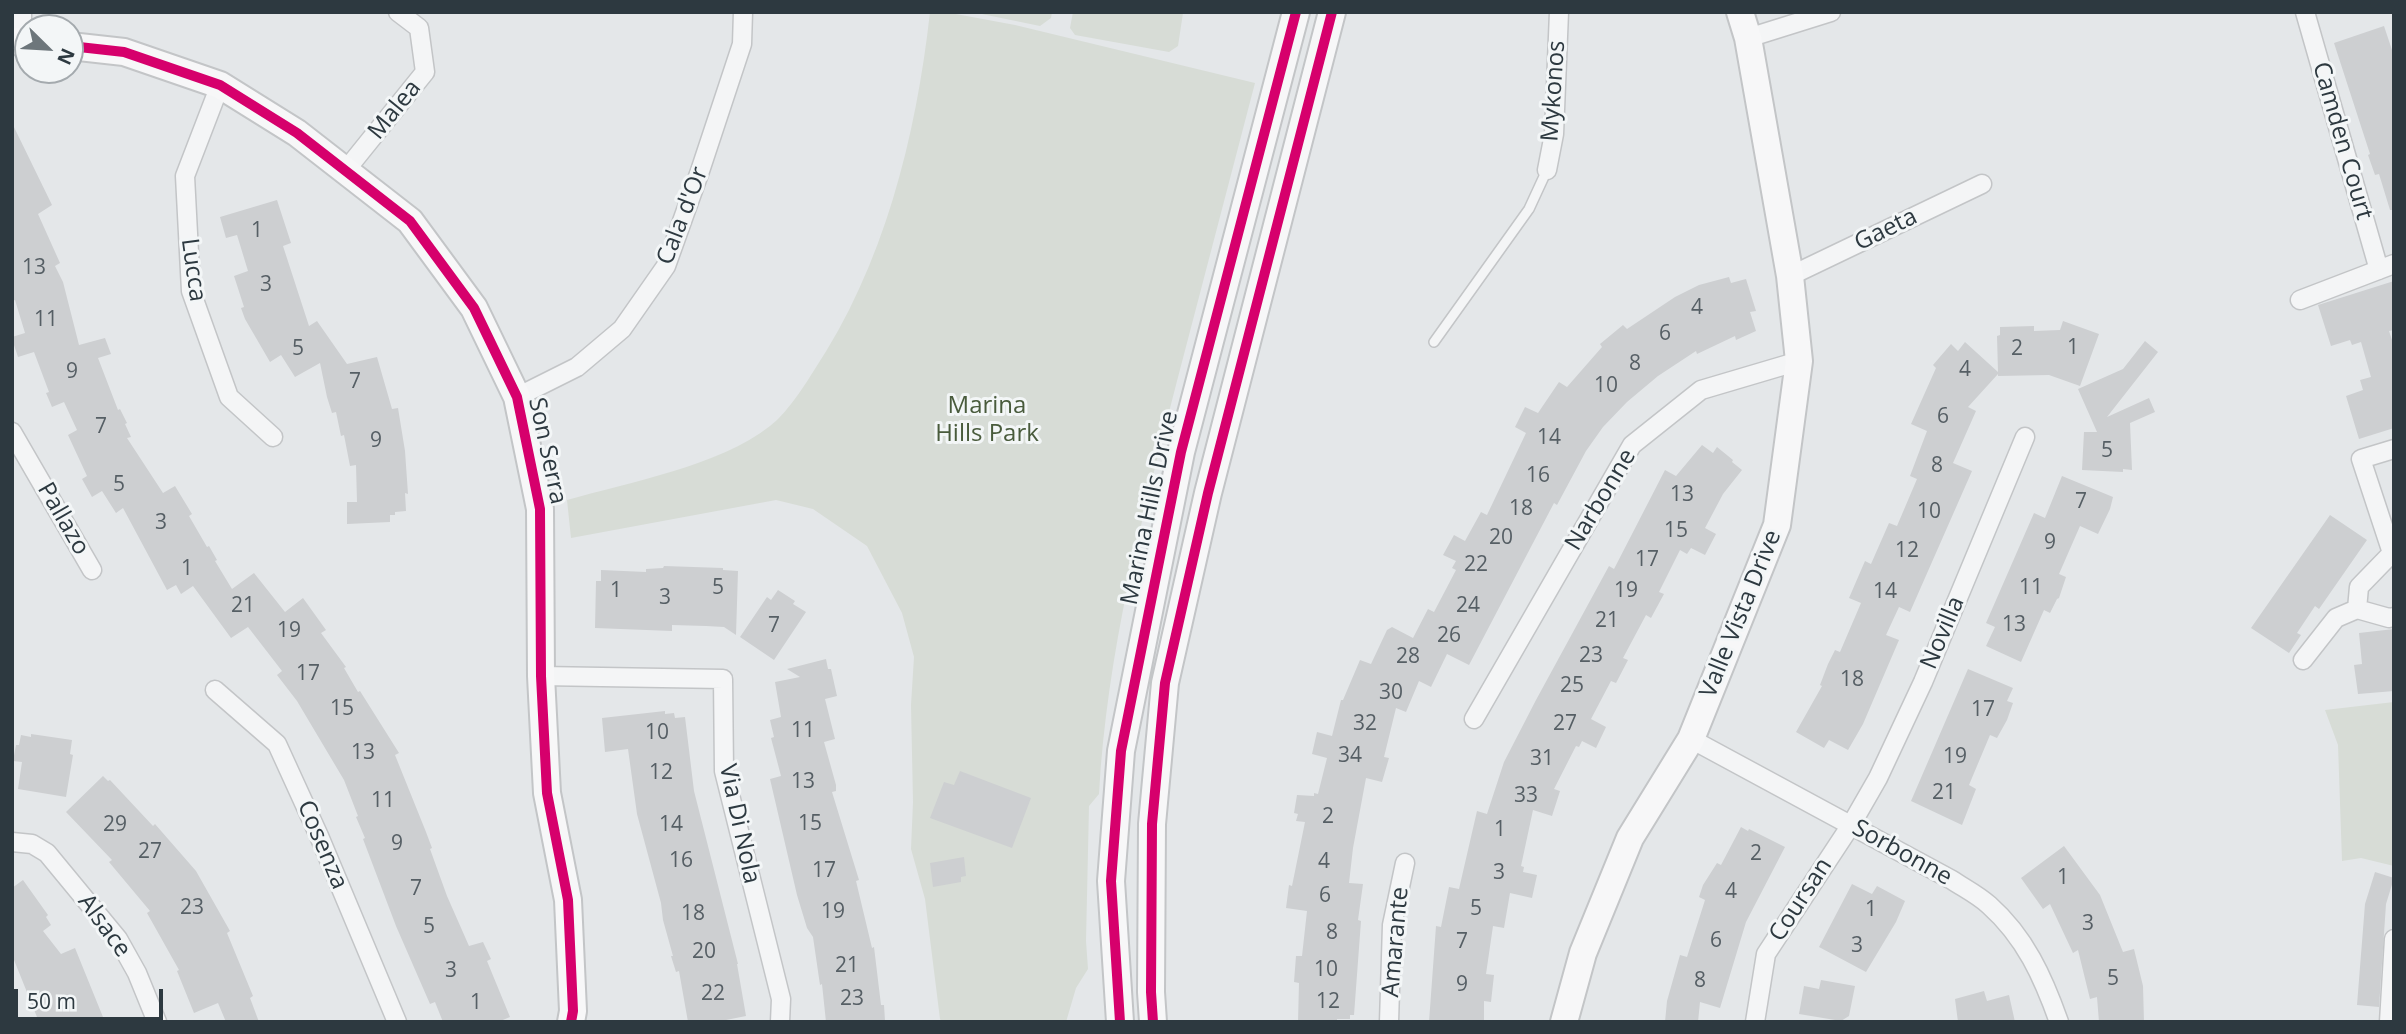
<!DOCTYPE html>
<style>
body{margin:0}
#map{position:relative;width:2406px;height:1034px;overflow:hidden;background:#e4e7e9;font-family:"Open Sans",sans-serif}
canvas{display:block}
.frame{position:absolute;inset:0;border:14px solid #2d3940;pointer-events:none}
.north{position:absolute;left:14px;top:14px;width:70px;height:70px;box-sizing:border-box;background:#f3f6f7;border:2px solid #a4aaae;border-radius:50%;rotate:114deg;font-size:19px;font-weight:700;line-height:28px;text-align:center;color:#2d3940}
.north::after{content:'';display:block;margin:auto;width:24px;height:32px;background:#6d767b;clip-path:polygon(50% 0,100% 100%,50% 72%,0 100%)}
.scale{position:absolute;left:14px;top:989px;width:149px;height:32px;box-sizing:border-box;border:4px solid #2d3940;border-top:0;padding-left:9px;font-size:21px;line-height:24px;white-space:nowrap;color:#2d3940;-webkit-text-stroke:5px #f3f6f7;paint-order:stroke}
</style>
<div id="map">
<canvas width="2406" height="1034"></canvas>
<div class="frame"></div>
<div class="north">N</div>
<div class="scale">50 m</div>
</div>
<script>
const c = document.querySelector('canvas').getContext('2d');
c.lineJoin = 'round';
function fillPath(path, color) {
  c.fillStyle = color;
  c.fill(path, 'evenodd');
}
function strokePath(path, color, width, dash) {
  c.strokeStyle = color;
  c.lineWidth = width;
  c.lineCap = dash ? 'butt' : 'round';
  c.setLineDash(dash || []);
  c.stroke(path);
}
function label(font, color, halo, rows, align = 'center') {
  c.font = font + ' "Open Sans",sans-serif';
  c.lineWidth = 6;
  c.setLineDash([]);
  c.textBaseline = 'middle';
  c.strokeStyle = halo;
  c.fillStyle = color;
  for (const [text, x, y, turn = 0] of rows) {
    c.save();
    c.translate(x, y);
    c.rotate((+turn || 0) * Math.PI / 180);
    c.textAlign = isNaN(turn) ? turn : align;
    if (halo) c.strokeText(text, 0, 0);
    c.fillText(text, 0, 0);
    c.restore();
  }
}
fillPath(new Path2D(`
 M930 12H945L1015 25 1255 83C1229 182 1203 282 1177 381 1142 517 1107 653 1099 794L1089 806 1086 941 1088 969 1076 988 1066 1022H942L940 1019 925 899 911 849 913 802 911 705 914 657 902 613 867 546 813 509 776 500 571 538 567 500C630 482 719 466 770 426 786 414 803 388 813 372 884 266 916 137 930 12Z
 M972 12H1052L1051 18 1040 26Z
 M1073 12H1183V13L1178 46 1169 52 1075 35 1070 28Z
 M2394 702V866L2361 858 2342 861 2338 745 2325 710Z`), '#d7dcd6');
fillPath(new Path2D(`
 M2384 26 2394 56V210H2390L2379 174 2375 175 2368 155 2370 154 2334 43Z
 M12 123 52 205 38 214 60 263 55 266 63 282 79 345 105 338 111 354 98 358 118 410 120 409 127 423 125 424 131 437 127 438 163 493 175 486 192 514 189 516 207 547 209 546 217 560 215 561 232 589 254 573 285 612 303 598 326 630 321 633 346 667 344 668 358 692 360 691 399 753 395 755 426 832 432 848 430 849 447 896 469 946 483 942 491 959 487 961 510 1017 498 1022H443L435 1002 430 1004 396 926 363 839 365 838 356 817 358 816 344 780 297 701 277 675 282 671 248 627 231 638 193 586 181 594 176 585 167 590 123 508 116 513 102 491 92 497 82 479 87 476 68 435 77 430 64 402 52 407 46 393 49 392 34 352 18 357 12 339V337L25 333 15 300 12 301Z
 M277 200 291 243 283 246 309 326 317 321 347 364 377 357 392 409 398 408 405 451 408 494 405 493 406 511 395 512V515H390V522L347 524V502H357L356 465 350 466 344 435 341 436 336 412 332 413 327 397 320 363 295 377 281 355 270 362 245 319 241 308 244 307 234 276 248 271 237 235 226 238 220 217Z
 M1729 277 1731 283 1746 279 1756 311 1750 312 1756 331 1736 340 1735 336 1697 354 1696 351 1658 376 1627 402 1603 427 1586 451 1557 505 1554 503 1469 665 1447 654 1431 687 1419 681 1406 712 1396 708 1384 757 1389 758 1382 782 1366 778 1353 848 1349 883 1363 884 1358 920 1361 921 1354 1015H1350V1019H1337V1022H1298L1299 983 1294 982 1296 956H1302L1307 911 1286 908 1289 885 1292 886 1305 822 1296 821 1298 814 1294 813 1297 795 1314 796V793L1318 794 1327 758 1312 754 1317 732 1332 736 1341 700H1343L1360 660 1371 664 1387 630 1392 627 1413 638 1428 609 1434 612 1456 570 1452 568 1456 561 1443 555 1454 535 1465 541 1481 512 1487 515 1526 433 1515 427 1525 407 1538 413 1559 382 1567 387 1602 347 1600 344 1623 325 1627 329 1675 297 1699 285Z
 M2394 281V330L2389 331 2394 346V428L2359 439 2346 396 2363 390 2360 380 2371 377 2361 342 2352 345 2350 340 2331 346 2318 305Z
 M2063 321 2099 334 2080 386 2049 375 1998 376V374L1968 407 1976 411 1953 463 1972 471 1910 612 1899 607 1886 635 1899 640 1863 724 1848 750 1829 740 1824 748 1796 732 1822 686 1820 685 1828 664 1835 650 1840 652 1861 603 1849 598 1865 561 1871 564 1889 523 1897 526 1917 479 1910 476 1927 431 1911 424 1936 368 1933 365 1951 344 1958 351 1965 342 1998 372 1997 336 2000 335V327L2034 326V331L2060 330Z
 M2145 341 2158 352 2107 417 2149 398 2155 412 2130 423 2132 470 2123 469V472L2082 470 2084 432H2097L2078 389 2123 369Z
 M1702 445 1713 453 1717 447 1733 460 1732 462 1742 470 1723 494 1705 528 1716 534 1705 555 1691 548 1687 554 1680 550 1659 592 1664 594 1651 618 1646 615 1623 658 1628 660 1616 683 1611 681 1591 719 1606 727 1596 748 1582 741 1579 747 1576 746 1554 789 1560 791 1552 816 1533 810 1521 866 1524 867 1523 872 1537 875 1532 898 1510 893 1504 928 1493 926 1486 974 1494 975 1491 1002 1484 1001V1022H1429L1436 926 1441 927 1449 887 1459 889 1477 811 1487 814 1504 762 1536 700 1609 566 1614 569 1665 470 1676 476Z
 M2062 476 2113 497 2110 509 2098 534 2080 526 2059 574 2066 577 2059 598 2057 599 2050 613 2044 610 2021 662 1986 646 1995 627 1986 623 2034 513 2045 518Z
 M2330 515 2367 540 2319 609 2315 606 2297 633 2301 635 2289 653 2251 628Z
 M664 566 723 568V570L738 571 736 635 724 627 706 626 672 625V631L595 628 596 581H601V570L646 572V569L663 568Z
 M778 590 795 601 793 604 806 612 774 660 740 637 767 597 771 600Z
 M2394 629V691L2358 694 2354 665 2362 664 2359 633Z
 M826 659 828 669H831L837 696 825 699 835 739 824 742 836 785V791L832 792 859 880 856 881 872 948 874 947 881 1005H884L885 1021 826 1022 822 984 820 985 813 937 807 928 797 895 770 779 781 776 771 738 774 737 770 720 781 717 775 682 800 677 787 669Z
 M1968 669 2013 688 2007 701 2013 703 2007 720 1997 738 1990 735 1969 785 1976 789 1962 825 1911 801Z
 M665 711V714L674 713 675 718 685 717 694 791 738 964H737L746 1016 716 1022H688L679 971 676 972 671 956H673L663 920 661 903 637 814 628 749 605 752 602 718Z
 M31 734 72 740 70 754 73 755 66 797 18 789 22 762 13 761 16 745H19L21 735 31 737Z
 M960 771 1031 798 1012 848 930 818 944 782 954 785Z
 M103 776 108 781 110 780 153 826 155 824 196 871 230 931 227 933 253 996 250 998 259 1022H226L218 1003 194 1013 177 971 179 970 147 913 150 911 109 862 112 860 66 812Z
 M1741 827 1748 831 1749 829 1785 847 1746 922 1720 1008 1700 1002 1698 1022H1665L1667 1001 1680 955 1687 957 1705 900 1699 897 1703 885 1717 863 1721 865Z
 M2064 846 2100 895 2123 952 2134 949 2143 986 2144 1022H2099L2097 997 2090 999 2078 950 2073 953 2050 904 2043 909 2021 878Z
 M964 857 966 876 961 877V882L933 887 930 863Z
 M2375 872 2394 878 2386 904 2379 1007 2357 1005 2365 904Z
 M23 880 48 915 46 917 51 925 43 931 61 954 75 948 105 1022H39L12 955V888Z
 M1852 884 1872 894 1877 886 1905 901 1896 922 1866 972 1819 947Z
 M1821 980 1855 986 1849 1016 1841 1021 1799 1014 1804 986 1819 989Z
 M1984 991 1987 1001 2009 995 2015 1022H1958L1955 999Z`), '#cdcfd1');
const lane = new Path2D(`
 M1434 342 1529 209 1547 170`);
const street = new Path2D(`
 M2305 12 2379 270
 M1748 38 1831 12
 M22 41V12
 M220 85 185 176 191 291 229 397 273 437
 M346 170 425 72 419 28 398 12
 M1547 170 1554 134 1559 12
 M1790 276 1982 184
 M2300 300 2394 264
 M517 397 577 367 622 329 666 266 700 171 742 44 743 12
 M12 432 92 570
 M2394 449 2361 459 2392 553 2359 587 2357 609 2389 618 2394 617
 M2303 660 2336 618 2357 609
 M541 676 723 679 724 771 781 999 780 1022
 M215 690 277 744 319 836 397 1022
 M1474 719 1632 445 1701 390 1799 361
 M1691 739 1952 880C1964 888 1978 895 1989 905 2025 937 2043 977 2059 1022
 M12 842 32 844 47 853 118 939 137 973 157 1022
 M1389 1022 1392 925 1405 863
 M1755 1022 1766 954 1851 825 1878 778 1923 682 2025 437
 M2389 1022 2394 939`);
const secondary = new Path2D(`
 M12 41 28 42
 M70 46 124 52 220 85 297 133 410 221 474 308 517 397 540 509 541 676 547 793 568 900 573 1011 571 1022
 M1120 1022 1111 881 1121 751 1181 452 1296 12
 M1153 1022 1151 992 1152 824 1165 683 1208 493 1332 12
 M1564 1022 1583 953 1630 838 1691 739 1777 525 1799 361 1790 276 1748 38 1740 12`);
strokePath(lane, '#c3c5c7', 12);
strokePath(street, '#c3c5c7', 21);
strokePath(secondary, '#c3c5c7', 30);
strokePath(lane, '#f4f5f6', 9);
strokePath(street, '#f4f5f6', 18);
strokePath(secondary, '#f7f7f8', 26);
strokePath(new Path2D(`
 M70 46 124 52 220 85 297 133 410 221 474 308 517 397 540 509 541 676 547 793 568 900 573 1011 571 1022
 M1120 1022 1111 881 1121 751 1181 452 1296 12
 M1153 1022 1151 992 1152 824 1165 683 1208 493 1332 12`), '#d6006c', 10);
label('21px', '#565f65', null, [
 ["1",257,231],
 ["13",34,268],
 ["3",266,285],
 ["4",1697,308],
 ["11",46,320],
 ["6",1665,334],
 ["1",2073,348],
 ["5",298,349],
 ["2",2017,349],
 ["8",1635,364],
 ["4",1965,370],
 ["9",72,372],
 ["7",355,382],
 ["10",1606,386],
 ["6",1943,417],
 ["7",101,427],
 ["14",1549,438],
 ["9",376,441],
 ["5",2107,451],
 ["8",1937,466],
 ["16",1538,476],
 ["5",119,485],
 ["13",1682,495],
 ["7",2081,502],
 ["18",1521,509],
 ["10",1929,512],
 ["3",161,523],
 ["15",1676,531],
 ["20",1501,538],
 ["9",2050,543],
 ["12",1907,551],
 ["17",1647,560],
 ["22",1476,565],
 ["1",187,569],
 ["5",718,588],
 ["11",2031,588],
 ["1",616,591],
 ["19",1626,591],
 ["14",1885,592],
 ["3",665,598],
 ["21",243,606],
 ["24",1468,606],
 ["21",1607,621],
 ["13",2014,625],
 ["7",774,626],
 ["19",289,631],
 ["26",1449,636],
 ["23",1591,656],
 ["28",1408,657],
 ["17",308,674],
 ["18",1852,680],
 ["25",1572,686],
 ["30",1391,693],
 ["15",342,709],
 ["17",1983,710],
 ["32",1365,724],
 ["27",1565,724],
 ["11",803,731],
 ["10",657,733],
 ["13",363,753],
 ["34",1350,756],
 ["19",1955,757],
 ["31",1542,759],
 ["12",661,773],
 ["13",803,782],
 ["21",1944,793],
 ["33",1526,796],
 ["11",383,801],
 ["2",1328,817],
 ["15",810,824],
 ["29",115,825],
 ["14",671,825],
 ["1",1500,830],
 ["9",397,844],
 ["27",150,852],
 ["2",1756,854],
 ["16",681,861],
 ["4",1324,862],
 ["17",824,871],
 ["3",1499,873],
 ["1",2063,878],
 ["7",416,889],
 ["4",1731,892],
 ["6",1325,896],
 ["23",192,908],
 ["5",1476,909],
 ["1",1871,910],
 ["19",833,912],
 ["18",693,914],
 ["3",2088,924],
 ["5",429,927],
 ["8",1332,933],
 ["6",1716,941],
 ["7",1462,942],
 ["3",1857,946],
 ["20",704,952],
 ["21",847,966],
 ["10",1326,970],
 ["3",451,971],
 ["5",2113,979],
 ["8",1700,981],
 ["9",1462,985],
 ["22",713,994],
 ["23",852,999],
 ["12",1328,1002],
 ["1",476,1003]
]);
label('24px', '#2d3940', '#f3f6f7', [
 ["Mykonos",1554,91,-86],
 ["Malea",395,110,-51],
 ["Camden Court",2342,141,74],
 ["Cala d'Or",683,216,-69],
 ["Gaeta",1886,230,-26],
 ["Lucca",193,270,82],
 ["Son Serra",547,451,78],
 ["Narbonne",1601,500,-59],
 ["Marina Hills Drive",1150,508,-78],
 ["Pallazo",63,519,60],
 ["Valle Vista Drive",1741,614,-68],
 ["Novilla",1943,633,-67],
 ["Via Di Nola",739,824,78],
 ["Cosenza",322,845,67],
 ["Sorbonne",1902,853,29],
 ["Coursan",1801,900,-57],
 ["Alsace",104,926,54],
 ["Amarante",1396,942,-85]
]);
label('24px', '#495b3c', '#f3f6f7', [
 ["Marina",987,406],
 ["Hills Park",987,434]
]);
</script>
